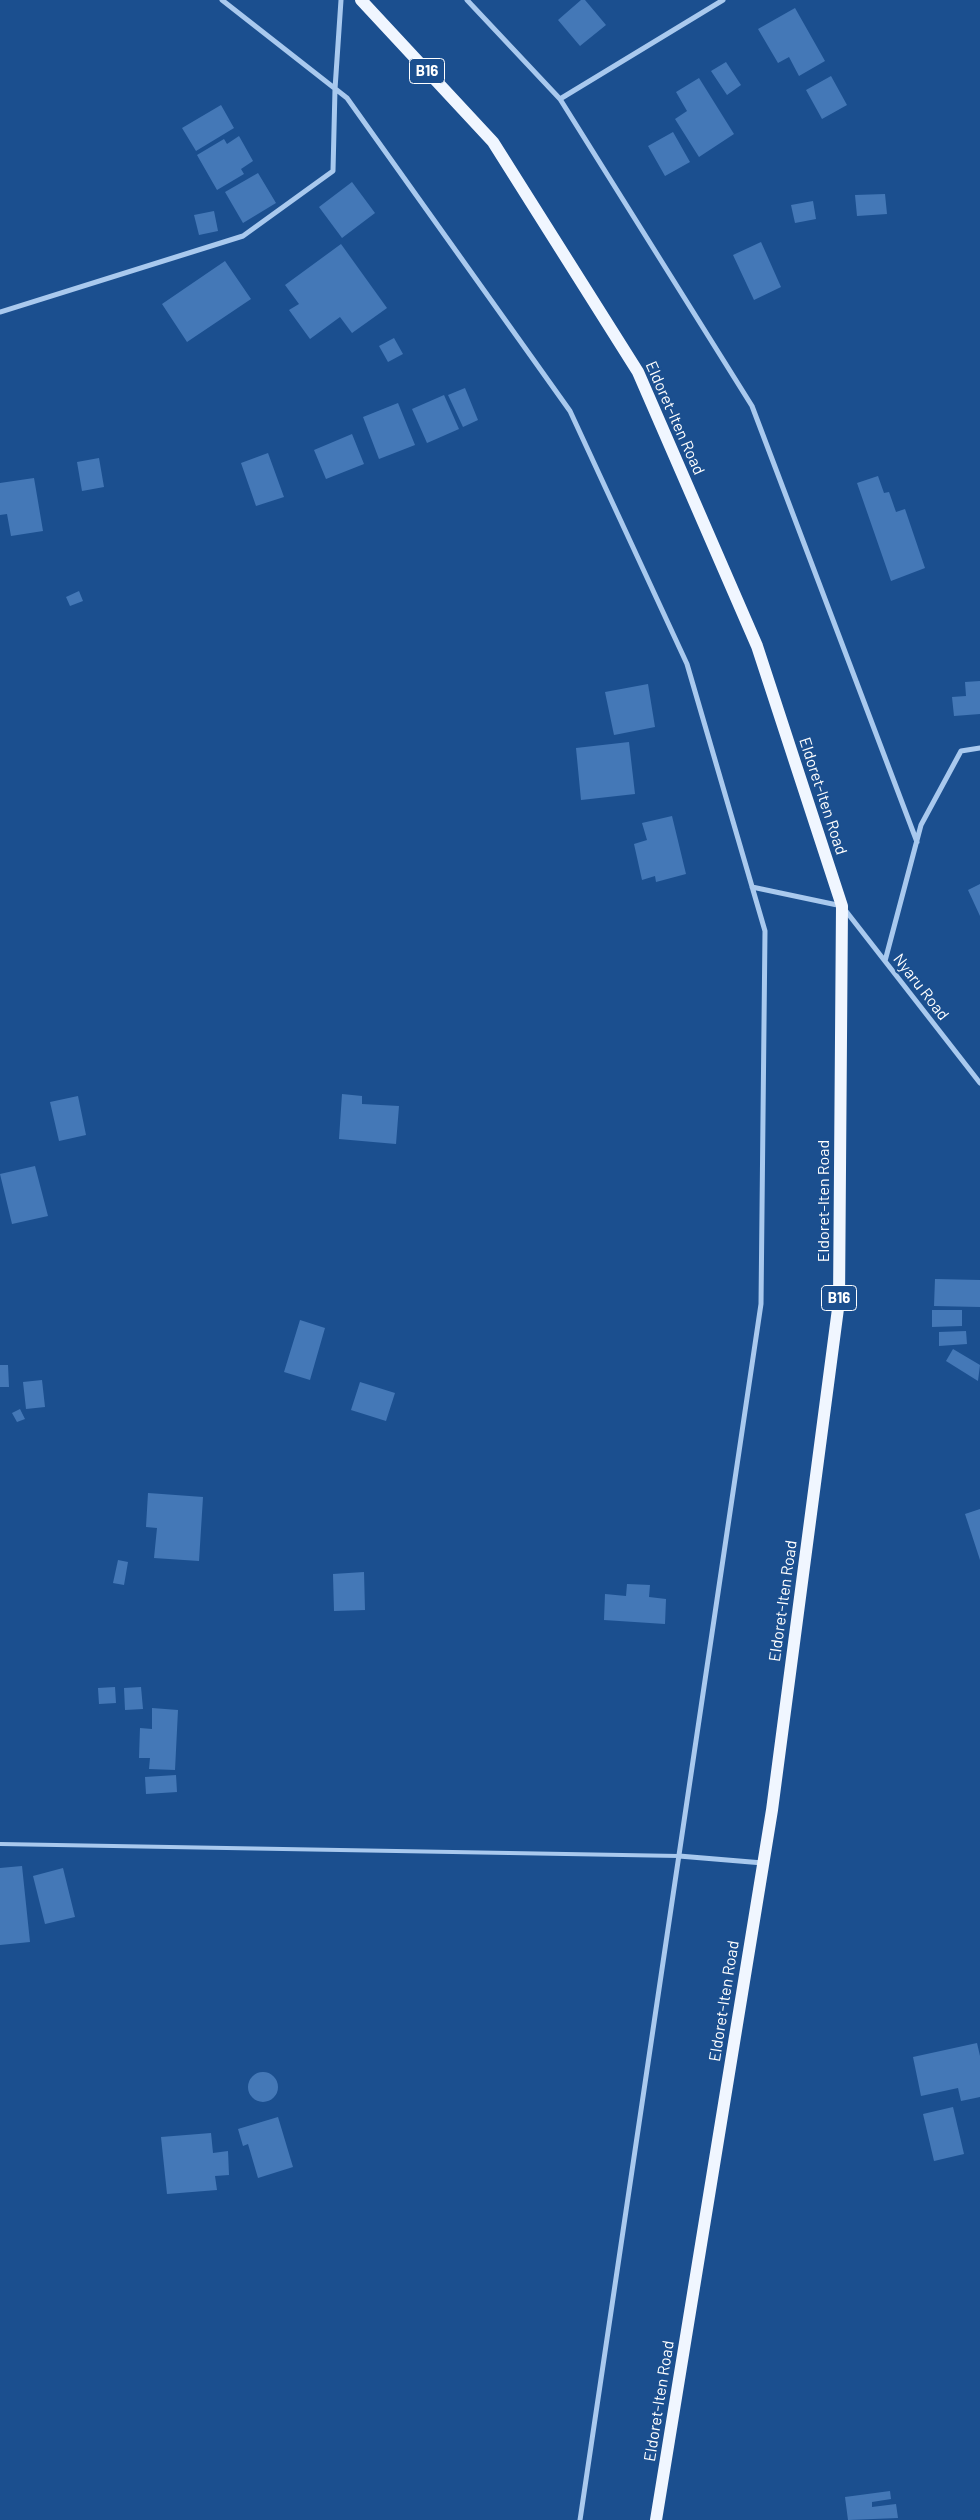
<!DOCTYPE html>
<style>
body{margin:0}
canvas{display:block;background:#1b4f8f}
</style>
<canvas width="980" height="2520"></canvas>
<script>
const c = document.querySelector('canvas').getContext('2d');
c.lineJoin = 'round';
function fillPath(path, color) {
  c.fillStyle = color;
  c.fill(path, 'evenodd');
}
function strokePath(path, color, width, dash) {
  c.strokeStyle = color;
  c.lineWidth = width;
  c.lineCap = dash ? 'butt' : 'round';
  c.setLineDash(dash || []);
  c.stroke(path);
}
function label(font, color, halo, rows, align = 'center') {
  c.font = font + ' Barlow,sans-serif';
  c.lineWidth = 4.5;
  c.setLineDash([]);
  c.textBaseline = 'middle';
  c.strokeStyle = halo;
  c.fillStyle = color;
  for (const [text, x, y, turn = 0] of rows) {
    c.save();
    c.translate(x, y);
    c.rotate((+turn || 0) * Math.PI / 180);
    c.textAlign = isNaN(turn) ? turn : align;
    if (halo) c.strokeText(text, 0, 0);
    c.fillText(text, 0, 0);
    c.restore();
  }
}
fillPath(new Path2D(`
 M581 0H585L606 25 580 46 558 20Z
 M795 8 825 61 799 76 789 57 778 63 758 29Z
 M726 62 741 85 727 95 711 71Z
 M831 76 847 105 822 119 806 90Z
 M699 78 734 134 699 157 675 119 687 111 676 92Z
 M221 105 234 128 196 151 182 128Z
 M673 132 690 162 665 176 648 146Z
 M239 136 253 161 241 169 244 174 217 190 197 155 224 139 227 144Z
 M258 173 276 203 243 223 225 192Z
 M352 182 375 213 342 238 319 207Z
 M885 194 887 214 857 216 855 195Z
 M813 201 816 219 795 223 791 205Z
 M214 211 218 231 199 235 194 215Z
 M761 242 781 287 754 300 733 255Z
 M341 244 387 308 352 333 340 317 310 339 289 310 299 304 285 285Z
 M225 261 251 299 187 342 162 304Z
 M394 338 403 354 388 362 379 346Z
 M465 388 478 420 463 427 448 395Z
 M444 395 459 429 427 443 412 409Z
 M398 403 415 445 379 459 363 417Z
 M352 434 364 464 326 479 314 450Z
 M268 453 284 497 256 506 241 463Z
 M99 458 104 487 82 491 77 462Z
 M878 476 884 493 889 492 896 512 905 509 925 568 891 581 857 483Z
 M34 478 43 531 11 536 7 514 0 515V483Z
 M79 591 83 601 70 606 66 597Z
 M980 681V714L954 716 952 697 966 696 965 682Z
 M648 684 655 727 614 735 605 692Z
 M629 742 635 794 581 800 576 748Z
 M672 816 686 874 656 882 655 876 642 880 634 844 647 840 642 823Z
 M980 884V916L968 890Z
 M342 1094 362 1096V1104L399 1106 396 1144 339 1139Z
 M78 1096 86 1135 59 1141 50 1102Z
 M35 1166 48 1216 12 1224 0 1174Z
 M935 1279 980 1280V1307L934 1306Z
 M932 1310H962V1326L932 1327Z
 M300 1320 325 1328 310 1380 284 1372Z
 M966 1331 967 1344 939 1346V1332Z
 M953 1349 980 1365 978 1381 946 1361Z
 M0 1365H8L9 1387H0Z
 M42 1380 45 1407 26 1409 23 1382Z
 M360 1382 395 1393 386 1421 351 1410Z
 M20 1409 25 1419 17 1422 12 1413Z
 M148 1493 203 1497 199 1561 154 1558 157 1528 146 1527Z
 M980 1509V1560L965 1514Z
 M118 1560 128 1562 124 1585 113 1583Z
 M364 1572 365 1610 334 1611 333 1574Z
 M627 1584 650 1585 649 1597 666 1599 665 1624 604 1620 605 1594 626 1596Z
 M115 1687 116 1703 99 1704 98 1688Z
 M141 1687 143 1709 125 1710 124 1688Z
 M152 1708 178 1710 175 1770 149 1769 150 1758H139L140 1728 152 1729Z
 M176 1775 177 1792 146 1794 145 1777Z
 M22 1866 30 1942 0 1945V1868Z
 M63 1868 75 1917 45 1924 33 1876Z
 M977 2043 980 2056V2097L961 2101 958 2088 921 2096 913 2057Z
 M248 2087a15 15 0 1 1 30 0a15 15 0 1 1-30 0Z
 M953 2107 964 2154 934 2161 923 2114Z
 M278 2117 293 2167 258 2178 248 2144 243 2146 238 2129Z
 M211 2133 213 2153 228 2151 229 2175 215 2176 217 2190 167 2194 161 2137Z
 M890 2491 891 2499 872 2502V2507L896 2504 898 2518 848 2520 845 2497Z`), '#4478b7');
strokePath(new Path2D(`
 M0 1844 679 1856`), '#a9c9ee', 4);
strokePath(new Path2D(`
 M222 0 347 98 570 411 687 664 765 931 761 1304 580 2520
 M467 0 560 99 752 406 917 842
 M560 99 723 0
 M0 312 243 236 333 171 335 89 341 0
 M752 887 842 906 980 1083
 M885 961 921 825 961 751 980 748
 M679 1856 763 1863`), '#a9c9ee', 5);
strokePath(new Path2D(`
 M361 0 493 142 638 372 757 646 842 906 839 1301 772 1810 656 2520`), '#f0f6ff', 12);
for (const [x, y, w] of [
 [427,71,35],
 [839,1298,35]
]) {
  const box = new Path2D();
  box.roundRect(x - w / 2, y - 12.5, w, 25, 4);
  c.fillStyle = '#1b4f8f';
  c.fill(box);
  strokePath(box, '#fff', 1);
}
label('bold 15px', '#fff', null, [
 ["B16",427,71],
 ["B16",839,1298]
]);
label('16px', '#fff', '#1b4f8f', [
 ["Eldoret-Iten Road",675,418,66],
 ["Eldoret-Iten Road",823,796,72],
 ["Nyaru Road",921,987,52],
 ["Eldoret-Iten Road",824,1201,-90],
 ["Eldoret-Iten Road",783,1601,-82],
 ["Eldoret-Iten Road",724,2001,-81],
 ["Eldoret-Iten Road",659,2401,-81]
]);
</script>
